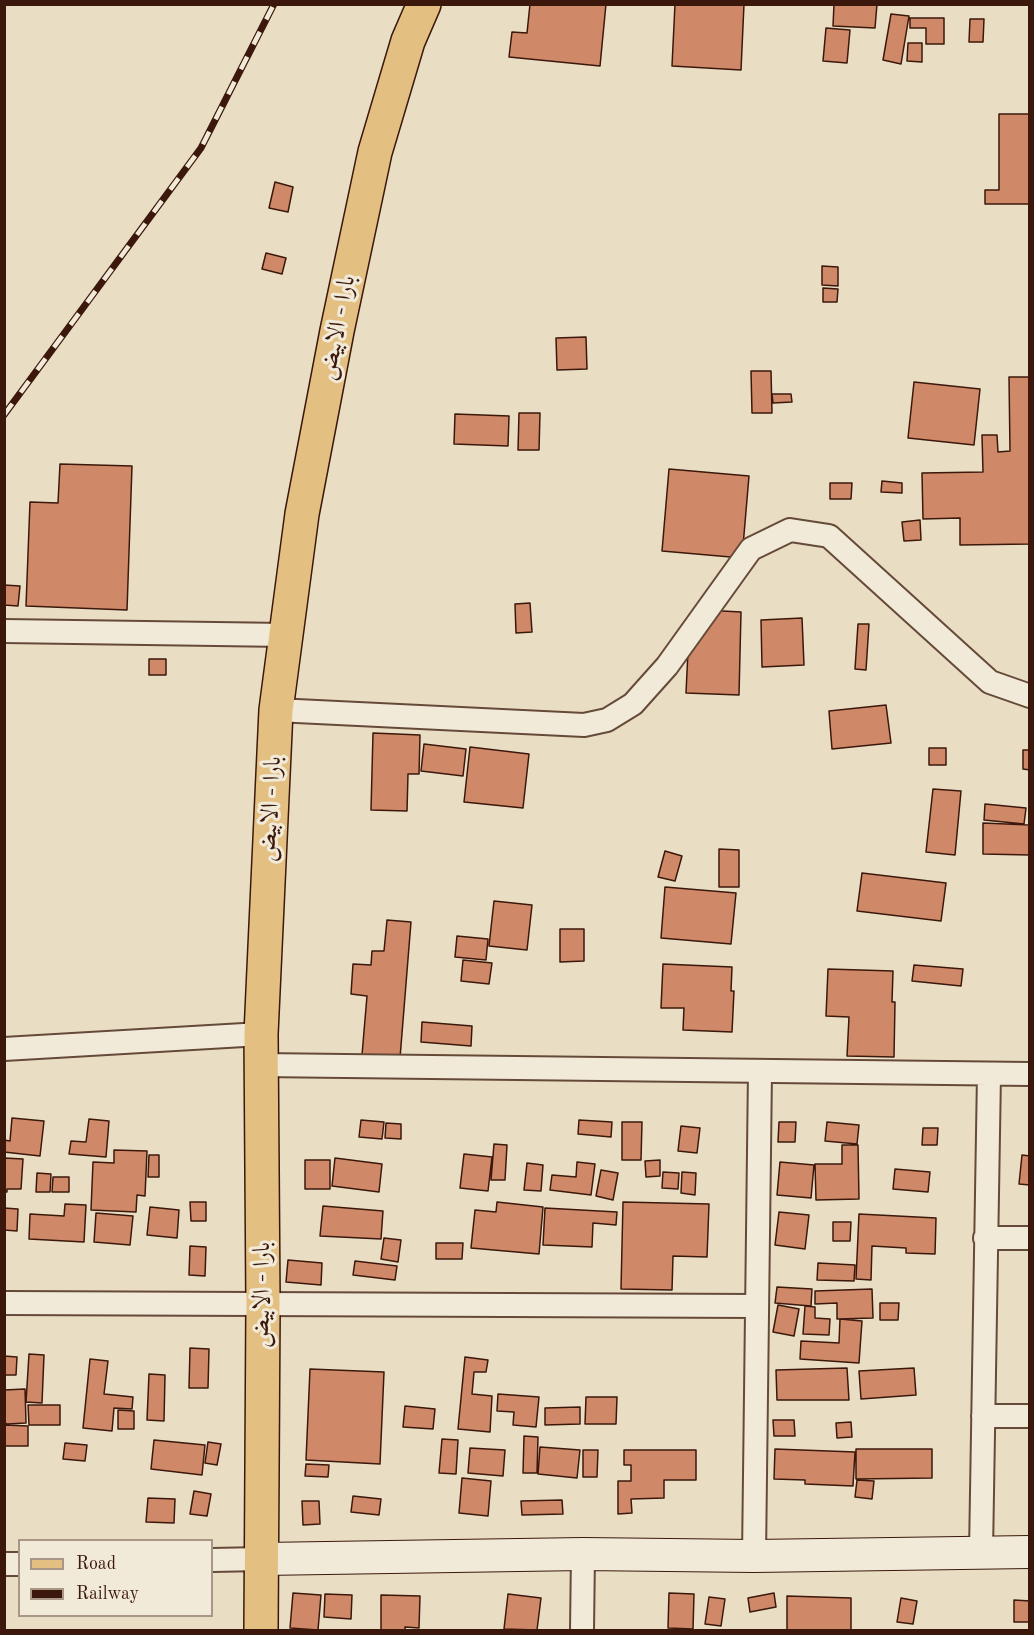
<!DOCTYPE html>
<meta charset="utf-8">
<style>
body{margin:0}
#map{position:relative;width:1034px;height:1635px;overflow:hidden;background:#e9dec4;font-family:"Old Standard TT",serif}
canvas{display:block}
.frame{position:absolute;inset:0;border:6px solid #3b180b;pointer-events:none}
.legend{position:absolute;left:18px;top:1539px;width:195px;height:78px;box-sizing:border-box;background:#f1ead9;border:2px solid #a89687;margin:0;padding:8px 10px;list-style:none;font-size:18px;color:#3b180b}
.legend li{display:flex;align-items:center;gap:12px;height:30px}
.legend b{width:30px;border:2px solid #a89687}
</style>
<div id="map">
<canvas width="1034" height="1635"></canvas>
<div class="frame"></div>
<ul class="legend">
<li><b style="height:8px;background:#e4bf82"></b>Road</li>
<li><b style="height:8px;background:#3b180b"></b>Railway</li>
</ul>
</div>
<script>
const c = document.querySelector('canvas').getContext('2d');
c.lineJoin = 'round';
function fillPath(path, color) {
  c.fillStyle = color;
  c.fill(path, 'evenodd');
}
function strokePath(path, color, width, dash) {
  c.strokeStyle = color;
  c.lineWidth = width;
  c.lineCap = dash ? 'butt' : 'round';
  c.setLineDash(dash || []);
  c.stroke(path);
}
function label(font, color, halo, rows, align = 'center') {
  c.font = font + ' "Old Standard TT",Amiri,serif';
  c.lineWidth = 6;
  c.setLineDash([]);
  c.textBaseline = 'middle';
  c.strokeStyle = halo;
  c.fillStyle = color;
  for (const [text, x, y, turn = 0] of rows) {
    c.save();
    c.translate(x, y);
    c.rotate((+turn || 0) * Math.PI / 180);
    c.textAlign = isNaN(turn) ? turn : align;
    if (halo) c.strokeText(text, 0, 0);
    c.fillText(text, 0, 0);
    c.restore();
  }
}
const building = new Path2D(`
 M530 4H606L600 66 509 57 512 32 527 33Z
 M675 4H744L741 70 672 66Z
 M834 4H877L875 28 833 26Z
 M891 14 909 16 901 64 883 60Z
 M910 18H944V44H926V28H910Z
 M970 19H984L983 42H969Z
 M826 28 850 30 847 63 823 61Z
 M908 43H922V62L907 61Z
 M999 114H1030V204H985V190H999Z
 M275 182 293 187 288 212 269 208Z
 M266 253 286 258 282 274 262 269Z
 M822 266 838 267V286L822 285Z
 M823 288 838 289 837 302H823Z
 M586 337 587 369 557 370 556 338Z
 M751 371H771L772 413H752Z
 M1009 377H1030V544L960 545V518L923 519 922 473 983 472 982 435H997L998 452 1010 451Z
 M914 382 980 389 974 445 908 438Z
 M772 394H791L792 402 773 403Z
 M519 413H540L539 450H518Z
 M455 414 509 416 508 446 454 444Z
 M60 464 132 466 127 610 26 606 30 502 58 503Z
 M669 469 749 476 742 558 662 551Z
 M882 481 902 483V493L881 492Z
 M830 483H852L851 499H830Z
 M920 520 921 540 904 541 902 522Z
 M4 585 20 586 18 606 4 605Z
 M530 603 532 632 516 633 515 604Z
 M704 610 741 612 739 695 686 693 689 630Z
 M802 618 804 665 762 667 761 620Z
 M858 624H869L866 670 855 669Z
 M149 659H166V675H149Z
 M886 705 891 743 832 749 829 711Z
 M373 733 420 735 419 774H408L407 811 371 810Z
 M424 744 466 749 463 776 421 771Z
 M470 747 529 754 523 808 464 802Z
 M929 748H946V765H929Z
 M1023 750H1030V770L1023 769Z
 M933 789 961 791 955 855 926 852Z
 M985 804 1026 808 1024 824 984 820Z
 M983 823 1030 825V855L983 854Z
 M719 849 739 850V887H719Z
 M665 851 682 856 675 881 658 877Z
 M862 873 946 883 941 921 857 911Z
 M665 887 736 893 731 944 661 938Z
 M494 901 532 905 527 950 489 946Z
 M387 920 411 922 400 1058 362 1055 367 996 351 994 353 964 371 965 372 951H384Z
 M560 929H584V961L560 962Z
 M457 936 488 939 486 960 455 957Z
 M463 960 492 963 489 984 461 981Z
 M663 964 732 967 731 991H734L732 1032 683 1030 684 1008H661Z
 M914 965 963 969 961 986 912 981Z
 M828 969 893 971 892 1002H895L894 1057 847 1056 849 1017 826 1016Z
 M422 1022 472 1026 471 1046 421 1042Z
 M12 1118 44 1121 40 1156 4 1152V1140L10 1141Z
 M89 1119 109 1121 106 1157 69 1154 71 1141 86 1142Z
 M361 1120 384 1122 382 1139 359 1137Z
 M579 1120 612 1122 611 1137 578 1134Z
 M622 1122H642L641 1160H622Z
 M779 1122H796L795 1142H778Z
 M827 1122 859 1125 857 1144 825 1141Z
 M386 1123 401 1124V1139L385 1138Z
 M681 1126 700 1128 697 1153 678 1151Z
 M923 1128H938L937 1145H922Z
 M494 1144 507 1145 505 1180H491Z
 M842 1145H858L859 1199 816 1200 815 1164H842Z
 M114 1150 147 1151 145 1196 137 1195 136 1212 91 1210 93 1162 114 1163Z
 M464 1154 492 1157 488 1191 460 1188Z
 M149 1155H159V1177H148Z
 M1022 1155 1030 1156V1185L1019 1184Z
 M4 1158 23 1159 21 1189H7V1192H4Z
 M335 1158 382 1164 379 1192 332 1186Z
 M305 1160H330V1189H305Z
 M660 1160V1176L646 1177 645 1161Z
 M577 1162 595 1164 591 1195 550 1190 552 1175 576 1177Z
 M780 1162 814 1165 811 1198 777 1195Z
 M527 1163 543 1165 541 1191 524 1190Z
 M895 1169 930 1172 928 1192 893 1189Z
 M601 1170 618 1173 613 1200 596 1196Z
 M663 1172 679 1173 678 1189 662 1188Z
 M682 1172 696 1173 695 1195 681 1193Z
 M37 1173 51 1174 50 1192H36Z
 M53 1177H69V1192H52Z
 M190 1202H206V1221H191Z
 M497 1202 543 1207 539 1254 471 1248 475 1210 496 1212Z
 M623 1202 709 1204 707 1257 673 1256 672 1290 621 1289Z
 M65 1204 86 1205 84 1242 29 1239 30 1214 64 1216Z
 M323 1206 383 1211 381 1239 320 1236Z
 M150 1207 179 1210 177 1238 147 1235Z
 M4 1208 18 1209 17 1231 4 1230Z
 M545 1208 617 1212 616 1225 593 1223 592 1247 543 1245Z
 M779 1212 809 1215 805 1249 775 1245Z
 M96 1213 133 1216 130 1245 94 1242Z
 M859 1214 936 1218 935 1254 906 1253V1248L872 1246 871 1280 856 1279Z
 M833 1222H851L850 1241H833Z
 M384 1238 401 1240 398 1262 381 1259Z
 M436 1243H463L462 1259H436Z
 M190 1246 206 1247 205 1276 189 1275Z
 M288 1260 322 1263 321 1285 286 1282Z
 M355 1261 397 1266 395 1280 353 1275Z
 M818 1263 855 1265 854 1281 817 1280Z
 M777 1287 812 1289 811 1306 775 1303Z
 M872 1289 873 1318 837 1319V1303L815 1304V1291Z
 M880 1303H899L898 1320H880Z
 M778 1305 799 1309 794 1336 773 1332Z
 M805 1306 815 1307V1318L830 1319 829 1335 803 1334Z
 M840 1319 862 1321 859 1363 800 1359 801 1341 839 1343Z
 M190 1348 209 1349 208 1388H189Z
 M29 1354 44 1355 42 1403 26 1402Z
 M4 1356 17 1357 16 1375H4Z
 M465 1357 488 1360 486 1372H474L472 1394 492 1396 490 1432 458 1429Z
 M90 1359 108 1361 104 1394 133 1397 132 1409 114 1408 112 1431 83 1428Z
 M847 1368 849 1400H777L776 1370Z
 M914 1368 916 1395 861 1399 859 1371Z
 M310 1369 384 1372 380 1464 306 1460Z
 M149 1374 165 1375 164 1421 147 1420Z
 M25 1389 26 1423 7 1424 4 1422V1390Z
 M498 1394 539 1397 536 1427 513 1425 514 1412 497 1411Z
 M586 1397H617L616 1424H585Z
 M28 1405H60V1425H29Z
 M405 1406 435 1409 433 1429 403 1427Z
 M580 1407V1424L545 1425V1408Z
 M118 1410 134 1411V1429H118Z
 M773 1420H794L795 1436H774Z
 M851 1422 852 1437 837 1438 836 1423Z
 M4 1425 28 1426V1446H4Z
 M524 1436 538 1437 537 1473H523Z
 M442 1439 458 1440 456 1474 439 1473Z
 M154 1440 205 1445 202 1475 151 1469Z
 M208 1442 221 1444 217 1465 205 1463Z
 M65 1443 87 1445 85 1461 63 1459Z
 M540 1447 580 1450 577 1478 538 1474Z
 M470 1448 505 1450 503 1476 468 1473Z
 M775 1449 855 1452 853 1486 805 1484V1480L774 1479Z
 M856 1449H932V1478L856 1479Z
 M583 1450H598L597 1477H583Z
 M624 1450H696V1480H664V1498L631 1499 632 1513 618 1514V1481H631V1465H624Z
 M306 1464 329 1465 328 1477 305 1476Z
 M462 1478 491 1481 488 1516 459 1513Z
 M857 1480 874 1481 872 1499 855 1497Z
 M194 1491 211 1494 207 1516 190 1514Z
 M353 1496 381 1499 379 1515 351 1512Z
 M148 1498 175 1499 174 1523 146 1522Z
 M562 1500 563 1514 522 1515 521 1501Z
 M302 1501H319L320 1524 303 1525Z
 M293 1593 321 1595 318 1630 290 1628Z
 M669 1593 694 1594 693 1629 668 1628Z
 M774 1593 776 1607 750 1612 748 1598Z
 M325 1594 352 1595 351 1619 324 1617Z
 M508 1594 541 1598 537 1630 504 1629Z
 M381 1595 420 1596 419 1628 405 1627V1630H381Z
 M787 1596 851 1598V1630H787Z
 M709 1597 725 1599 721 1626 705 1624Z
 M901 1598 917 1601 913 1624 897 1622Z
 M1014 1600 1030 1601V1622H1014Z`);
fillPath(building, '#d08968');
strokePath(building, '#3b180b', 1.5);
const minor = new Path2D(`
 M4 631 286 635
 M276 710 584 725 607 720 633 704 667 666 751 549 790 530 829 536 990 682 1030 696
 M4 1049 261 1034
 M260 1065 1030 1074
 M985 1238H1030
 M4 1303 757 1306
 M983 1416H1030
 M981 1552 989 1074
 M754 1556 760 1071
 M212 1560 262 1559
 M4 1564H20
 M582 1630 583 1554`);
const secondary = new Path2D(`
 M262 1559 583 1554 754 1556 1030 1552`);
const primary = new Path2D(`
 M261 1630 263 1304 261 1034 276 710 302 514 337 331 375 152 408 41 424 4`);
strokePath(minor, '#664a39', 26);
strokePath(secondary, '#3b180b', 34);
strokePath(primary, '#3b180b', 36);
strokePath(minor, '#f1ead9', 22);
strokePath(secondary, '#f1ead9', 32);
strokePath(primary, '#e4bf82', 33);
const rail = new Path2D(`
 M4 415 201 148 274 4`);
strokePath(rail, '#3b180b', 7);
strokePath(rail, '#f1ead9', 4.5, [14]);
label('24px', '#3b180b', '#f1ead9', [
 ["بارا - الابيض",338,328,-79],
 ["بارا - الابيض",271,809,-87],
 ["بارا - الابيض",263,1295,-90]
]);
</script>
